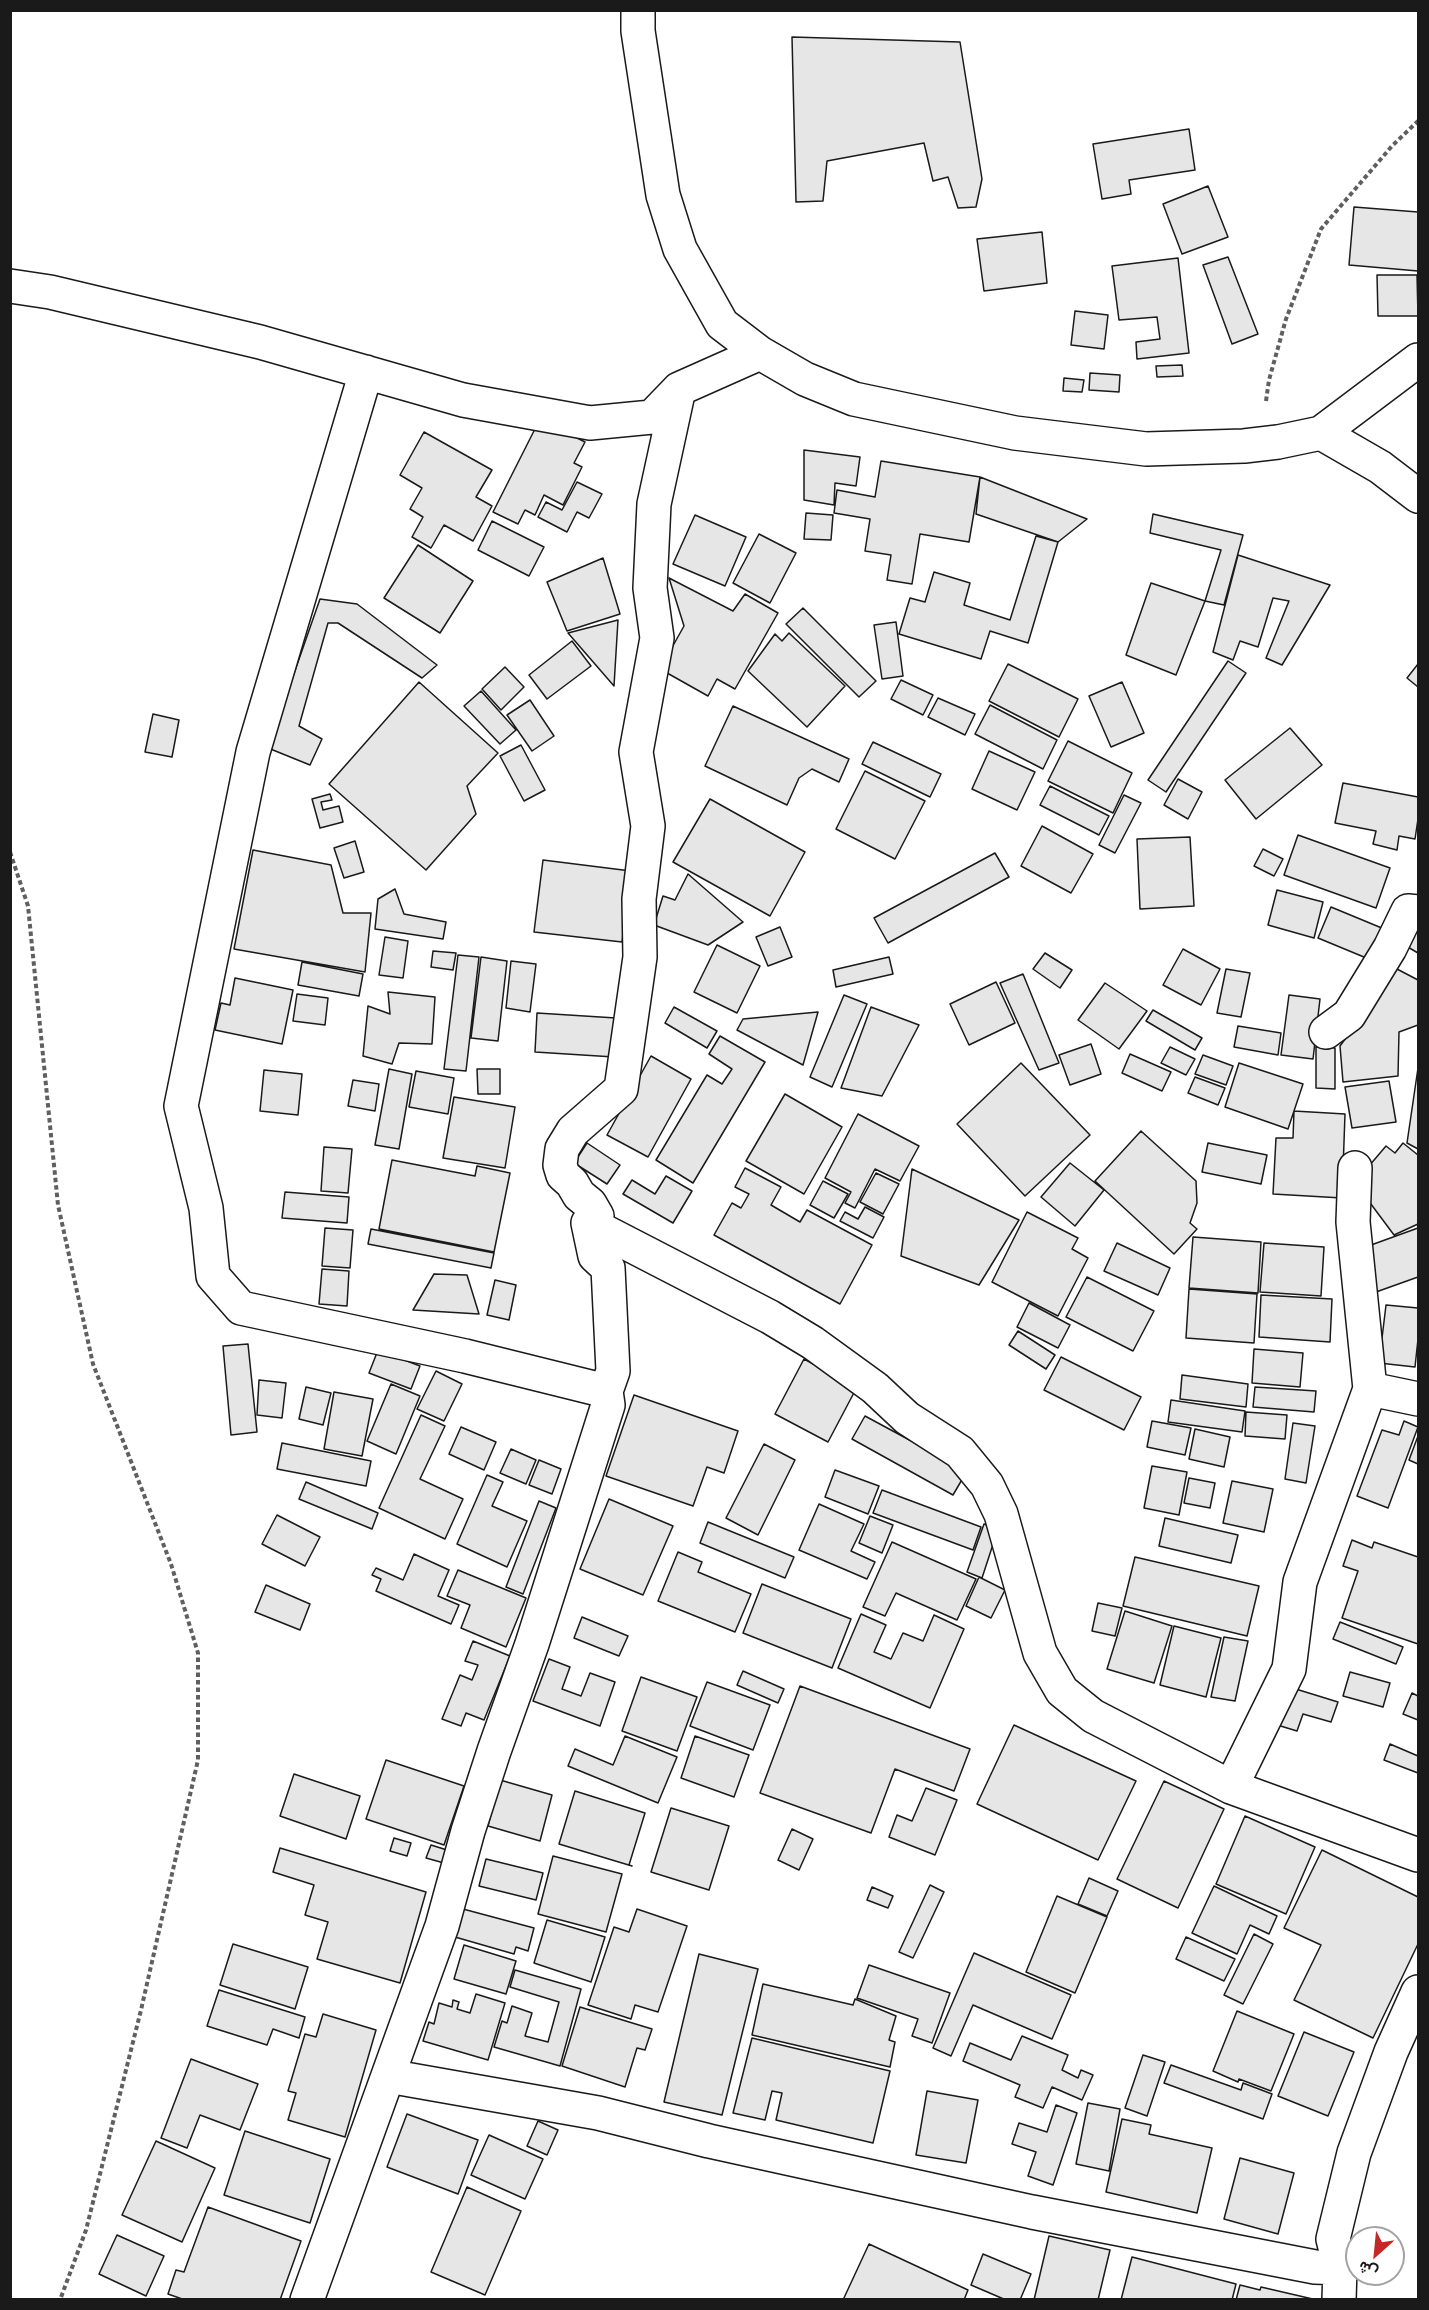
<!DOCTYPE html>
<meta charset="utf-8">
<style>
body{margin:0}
#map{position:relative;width:1429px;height:2310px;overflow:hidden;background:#fff;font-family:"Titillium Web",Vazirmatn,sans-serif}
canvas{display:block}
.frame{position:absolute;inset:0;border:12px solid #1a1a1a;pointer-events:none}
.north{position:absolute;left:1345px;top:2226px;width:60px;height:60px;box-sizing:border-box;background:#fff;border:2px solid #a3a3a3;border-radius:50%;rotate:207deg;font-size:16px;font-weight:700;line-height:24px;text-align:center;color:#1a1a1a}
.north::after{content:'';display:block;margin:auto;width:21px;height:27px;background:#c62828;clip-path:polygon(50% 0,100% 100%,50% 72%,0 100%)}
</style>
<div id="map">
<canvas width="1429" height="2310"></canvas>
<div class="frame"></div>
<div class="north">ش</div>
</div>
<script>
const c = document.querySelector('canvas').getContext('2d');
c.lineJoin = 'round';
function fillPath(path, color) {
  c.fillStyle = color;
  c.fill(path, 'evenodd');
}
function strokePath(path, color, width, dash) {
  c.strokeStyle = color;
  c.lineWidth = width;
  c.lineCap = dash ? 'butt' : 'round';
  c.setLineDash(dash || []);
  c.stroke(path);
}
const building = new Path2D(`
 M792 37 960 42 982 179 976 207 958 208 948 177 933 181 924 143 827 161 823 201 796 202Z
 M1189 129 1195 170 1129 180 1131 194 1102 199 1093 144Z
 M1208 186 1228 237 1182 254 1163 204Z
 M1354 207 1418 212V271L1349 265Z
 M1042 232 1047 283 984 291 977 239Z
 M1228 257 1258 334 1232 344 1203 265Z
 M1178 258 1189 353 1137 359 1136 342 1160 339 1157 317 1119 320 1112 266Z
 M1377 275H1417L1418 316H1378Z
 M1075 311 1108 315 1104 349 1071 345Z
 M1182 365 1183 376 1157 377 1156 366Z
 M1090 373 1120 375 1119 392 1089 390Z
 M1064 378 1084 380 1082 392 1063 391Z
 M540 419 585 442 574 463 582 467 563 505 544 495 535 515 525 510 518 524 493 512Z
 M424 432 492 470 476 497 492 506 473 541 444 525 431 548 412 537 423 517 410 509 422 488 400 475Z
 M804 450 860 457 856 486 835 483 834 505 804 500Z
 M881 461 980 477 969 542 920 534 912 584 887 580 891 555 865 551 870 519 834 513 837 490 875 497Z
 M980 477 1087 519 1058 542 976 514Z
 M577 482 602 494 589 518 577 512 567 532 538 517 546 502 562 510Z
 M806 513 833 515 831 540 804 539Z
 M1153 514 1243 535 1224 605 1205 601 1221 550 1150 533Z
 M695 515 746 537 725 586 673 564Z
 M492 521 544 547 529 576 478 550Z
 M759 534 796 553 770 603 733 583Z
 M1036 536 1058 542 1028 643 990 631 981 659 899 634 910 598 925 602 934 572 970 583 964 605 1010 620Z
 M418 545 473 581 440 633 384 598Z
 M1238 555 1330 585 1282 665 1266 658 1289 601 1273 598 1258 647 1240 641 1233 660 1213 652Z
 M603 558 620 614 567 631 547 582Z
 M669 578 733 611 745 594 778 613 735 689 717 679 708 696 660 669 684 626Z
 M1151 583 1205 601 1176 675 1126 655Z
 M320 599 357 604 437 665 422 678 338 623H328L299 726 322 739 310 765 268 748Z
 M803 608 876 681 859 697 786 624Z
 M618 620 614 686 568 633Z
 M896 622 903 676 882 679 874 625Z
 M789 633 845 686 807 727 748 671 775 634 782 641Z
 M572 641 591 666 547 699 529 675Z
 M1228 661 1246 673 1166 792 1148 780Z
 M1008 664 1078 699 1059 737 989 701Z
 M1418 664V687L1407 678Z
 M505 667 524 687 501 710 482 689Z
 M901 680 933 695 923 715 891 699Z
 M419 682 498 753 467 786 476 814 426 870 329 784Z
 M1122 682 1144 733 1111 747 1089 696Z
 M481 691 516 730 500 744 464 706Z
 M938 698 975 714 965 735 928 717Z
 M530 700 554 736 532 751 507 715Z
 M990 705 1057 740 1043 769 975 734Z
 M733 706 849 759 839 782 812 769 799 778 787 805 705 766Z
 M153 714 179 720 172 757 145 752Z
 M1290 728 1322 765 1256 819 1225 780Z
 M1068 741 1132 773 1113 813 1048 781Z
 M873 742 941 774 930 797 862 764Z
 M521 745 545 790 524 801 500 756Z
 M989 751 1035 772 1017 810 972 789Z
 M865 771 925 801 895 859 836 829Z
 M1178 779 1202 792 1188 819 1164 805Z
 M1343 783 1418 797V819L1415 839 1399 836 1397 850 1373 844 1376 831 1335 823Z
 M1050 786 1109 816 1099 835 1040 805Z
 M330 794 332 800 321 802 323 810 339 806 343 822 320 828 312 799Z
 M1124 795 1141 803 1115 853 1099 845Z
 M710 799 805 852 770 916 673 862Z
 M1042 826 1093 854 1071 893 1021 866Z
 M1298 835 1390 868 1376 908 1284 875Z
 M1190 837 1194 906 1140 909 1137 839Z
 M355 841 364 872 344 878 334 848Z
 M1263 849 1283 859 1274 876 1254 866Z
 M253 850 331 865 343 913H371L365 972 234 949Z
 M995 853 1009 877 888 943 874 918Z
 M543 860 631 871 622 942 534 932Z
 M688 874 743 922 708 945 654 925 663 896 675 900Z
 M395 889 404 914 446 922 443 939 375 929 378 899Z
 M1277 890 1323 902 1314 938 1268 925Z
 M1331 907 1389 931 1376 962 1318 938Z
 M780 927 792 957 768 966 756 937Z
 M1417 927 1418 929V953L1406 946Z
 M385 937 408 941 403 978 379 975Z
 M717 945 760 966 737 1013 694 992Z
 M1183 949 1220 969 1201 1005 1163 985Z
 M433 951 456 953 453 970 431 967Z
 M1045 953 1072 970 1060 988 1033 969Z
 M458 955 479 957 466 1071 444 1069Z
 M481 957 507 961 498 1041 471 1038Z
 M889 957 893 974 836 987 833 970Z
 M511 961 536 964 530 1012 506 1008Z
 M302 962 363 974 359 996 298 985Z
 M1226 969 1250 973 1241 1017 1217 1013Z
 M1397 969 1418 980V1025L1399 1032 1398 1076 1343 1082 1340 1046Z
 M1023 974 1059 1063 1039 1070 1000 983Z
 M235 978 293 990 282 1044 215 1030 221 1003 230 1005Z
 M996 982 1015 1023 969 1045 950 1004Z
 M1105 983 1147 1011 1119 1049 1078 1020Z
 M388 992 435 997 432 1044 399 1043 392 1064 363 1056 368 1006 390 1014Z
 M297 994 328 998 325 1025 293 1021Z
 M844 995 867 1004 832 1087 810 1077Z
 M1289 995 1320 999 1313 1059 1281 1055Z
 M674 1007 717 1031 707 1048 665 1023Z
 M871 1007 919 1025 882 1096 841 1088Z
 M1153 1010 1202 1038 1195 1050 1146 1021Z
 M818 1012 803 1065 737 1030 743 1019Z
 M537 1013 616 1018 614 1057 535 1052Z
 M1238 1026 1281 1033 1278 1055 1234 1047Z
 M720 1036 765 1062 693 1183 656 1160 707 1075 722 1084 732 1069 709 1054Z
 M1091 1044 1101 1074 1070 1085 1059 1055Z
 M1170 1047 1195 1059 1186 1075 1161 1063Z
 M1316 1047 1335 1048V1089L1316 1088Z
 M1130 1054 1171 1072 1162 1091 1122 1073Z
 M1203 1055 1233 1066 1226 1085 1195 1074Z
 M651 1056 691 1079 648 1157 607 1135Z
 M1021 1063 1090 1135 1025 1196 957 1124Z
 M1239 1063 1303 1084 1288 1129 1225 1107Z
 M1418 1068V1149L1407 1143Z
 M389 1069 412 1074 399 1149 375 1145Z
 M477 1069H500V1094H478Z
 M264 1070 302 1074 298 1115 260 1111Z
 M416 1071 454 1078 448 1114 409 1107Z
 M1195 1077 1225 1088 1218 1105 1188 1093Z
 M353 1080 379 1084 375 1111 348 1106Z
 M1389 1081 1396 1122 1352 1128 1345 1087Z
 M785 1094 842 1127 804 1194 746 1161Z
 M454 1097 515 1107 505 1168 443 1158Z
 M1294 1111 1345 1114 1342 1198 1273 1194 1276 1138H1293Z
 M858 1114 919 1146 900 1181 875 1169 855 1208 845 1203 851 1192 825 1178Z
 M1141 1131 1196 1181 1197 1203 1190 1223 1197 1229 1174 1254 1095 1181Z
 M587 1143 620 1165 607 1184 574 1163Z
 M1208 1143 1267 1155 1261 1184 1202 1172Z
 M1403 1143 1418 1155V1224L1394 1235 1359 1188 1369 1166 1386 1146 1395 1153Z
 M324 1147 352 1149 348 1193 321 1191Z
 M392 1160 475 1176 477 1166 510 1173 494 1252 379 1229Z
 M1070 1163 1104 1190 1075 1226 1041 1197Z
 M745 1168 781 1187 771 1205 800 1222 807 1210 872 1245 840 1304 714 1235 732 1203 741 1208 749 1194 735 1187Z
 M912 1169 1019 1220 979 1285 901 1256Z
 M876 1173 899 1184 883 1214 860 1202Z
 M666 1176 692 1191 673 1223 623 1194 632 1180 655 1194Z
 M823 1181 848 1194 834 1218 810 1205Z
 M285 1192 349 1197 347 1223 282 1218Z
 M865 1207 884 1217 873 1238 840 1221 845 1212 858 1219Z
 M1027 1212 1078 1238 1072 1249 1088 1258 1058 1316 992 1282Z
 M325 1228 353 1230 350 1268 322 1266Z
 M1418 1228V1277L1376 1292 1360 1249Z
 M371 1229 494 1253 491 1268 368 1244Z
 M1193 1237 1261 1242 1258 1293 1189 1288Z
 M1117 1243 1170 1268 1158 1295 1104 1271Z
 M1264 1243 1324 1247 1321 1296 1260 1292Z
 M322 1269 349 1271 347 1306 319 1304Z
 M434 1274 467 1275 479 1314 413 1310Z
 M1087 1277 1154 1311 1133 1351 1066 1317Z
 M495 1280 516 1285 509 1320 487 1315Z
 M1189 1289 1257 1294 1254 1343 1186 1338Z
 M1261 1295 1332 1299 1330 1342 1259 1337Z
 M1029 1303 1070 1325 1058 1348 1017 1327Z
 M1386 1305 1418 1308V1339L1415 1367 1379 1363Z
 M1018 1331 1055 1355 1046 1369 1009 1345Z
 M248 1344 257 1432 231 1435 223 1346Z
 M1254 1349 1303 1353 1300 1387 1252 1383Z
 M378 1350 420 1366 411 1389 369 1373Z
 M1061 1357 1141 1397 1124 1430 1044 1390Z
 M804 1359 857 1387 828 1442 775 1414Z
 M436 1371 462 1384 444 1421 417 1409Z
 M1182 1375 1248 1384 1246 1407 1180 1399Z
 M259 1380 286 1383 282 1418 257 1415Z
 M391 1384 420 1396 396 1454 367 1441Z
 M306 1387 331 1393 323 1425 299 1419Z
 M1255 1387 1316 1391 1314 1412 1253 1407Z
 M334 1392 373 1399 362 1456 324 1449Z
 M634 1395 738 1431 724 1473 707 1467 693 1506 606 1476Z
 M1171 1400 1245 1411 1242 1432 1168 1422Z
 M1246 1412 1287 1415 1285 1439 1245 1436Z
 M421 1415 445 1426 420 1479 463 1499 445 1539 379 1508Z
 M865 1416 967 1471 953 1495 852 1439Z
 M1152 1421 1191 1428 1185 1455 1147 1447Z
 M1404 1421 1418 1427 1388 1508 1357 1496 1382 1430 1399 1435Z
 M1293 1423 1315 1426 1306 1483 1285 1479Z
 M461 1427 496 1442 484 1470 449 1454Z
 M1195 1429 1230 1437 1224 1467 1189 1459Z
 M1418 1436V1464L1409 1460Z
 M282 1443 371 1461 366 1486 277 1469Z
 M764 1444 795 1460 758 1535 726 1518Z
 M511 1449 536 1460 526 1484 500 1473Z
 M539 1460 561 1469 552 1494 529 1485Z
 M1152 1466 1187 1472 1179 1515 1144 1508Z
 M835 1470 879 1486 868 1514 825 1497Z
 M487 1475 503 1482 492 1506 527 1521 507 1567 457 1544Z
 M1189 1478 1215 1483 1210 1508 1184 1503Z
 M1232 1481 1273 1489 1264 1532 1223 1523Z
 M306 1482 378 1513 372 1529 299 1499Z
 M882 1490 981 1527 973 1550 873 1513Z
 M609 1499 673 1526 643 1595 580 1569Z
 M539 1501 556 1508 523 1594 506 1587Z
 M819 1504 864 1524 851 1551 875 1562 867 1579 799 1550Z
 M277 1515 320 1537 305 1566 262 1544Z
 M870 1516 893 1525 882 1553 859 1543Z
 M1165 1518 1238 1535 1231 1563 1159 1546Z
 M708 1522 794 1557 785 1578 700 1543Z
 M984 1524 998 1529 982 1578 967 1572Z
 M1352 1540 1372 1548 1374 1542 1418 1557V1644L1342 1618 1358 1571 1343 1566Z
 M892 1542 976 1579 957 1620 896 1593 885 1616 863 1607Z
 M678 1552 702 1562 698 1572 751 1594 735 1632 658 1601Z
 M414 1554 449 1570 438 1596 459 1605 451 1624 376 1591 381 1579 372 1575 376 1568 403 1580Z
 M1135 1557 1259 1586 1247 1636 1123 1606Z
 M458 1570 526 1598 506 1647 461 1628 470 1605 447 1596Z
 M979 1577 1005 1590 991 1618 966 1606Z
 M762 1584 851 1619 832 1668 743 1633Z
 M266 1585 310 1604 300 1630 255 1612Z
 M1098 1603 1122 1608 1115 1636 1092 1631Z
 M1125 1611 1172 1626 1154 1683 1107 1669Z
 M861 1614 886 1625 874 1652 891 1659 903 1633 923 1641 934 1615 964 1629 930 1708 838 1668Z
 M582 1617 628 1636 619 1656 574 1638Z
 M1340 1622 1403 1647 1396 1664 1333 1639Z
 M1174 1626 1221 1638 1206 1697 1160 1685Z
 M1224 1637 1248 1641 1235 1701 1211 1697Z
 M473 1641 510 1656 484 1720 466 1713 461 1726 442 1719 460 1675 472 1680 478 1665 465 1661Z
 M549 1659 570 1667 562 1689 581 1696 590 1673 615 1682 600 1726 533 1701Z
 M743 1671 784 1689 778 1703 737 1685Z
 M1350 1672 1390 1683 1383 1707 1343 1696Z
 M641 1677 697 1697 677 1751 622 1731Z
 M707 1682 770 1705 753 1750 690 1726Z
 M800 1686 970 1749 954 1791 895 1769 871 1833 760 1793Z
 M1286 1686 1338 1702 1331 1722 1303 1714 1297 1731 1274 1724Z
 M1412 1693 1418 1696V1720L1403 1714Z
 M1014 1725 1136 1781 1098 1860 977 1804Z
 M625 1736 677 1757 658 1803 568 1766 575 1749 613 1765Z
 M695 1736 749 1755 734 1797 681 1778Z
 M1390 1744 1418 1756V1773L1384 1760Z
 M386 1760 464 1786 444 1845 366 1819Z
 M294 1774 360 1796 346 1839 280 1816Z
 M500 1780 552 1795 540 1841 488 1826Z
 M1164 1781 1224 1809 1178 1908 1117 1879Z
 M926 1788 957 1800 935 1855 889 1837 897 1815 912 1821Z
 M575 1791 645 1813 629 1865 632 1866 559 1844Z
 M671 1808 729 1826 709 1890 651 1872Z
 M1245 1816 1315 1847 1286 1914 1216 1884Z
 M792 1829 813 1839 799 1870 778 1860Z
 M394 1838 411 1843 407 1856 390 1851Z
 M431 1845 447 1850 444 1863 426 1858Z
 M280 1848 426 1892 400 1983 317 1959 328 1922 305 1915 314 1885 273 1872Z
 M1322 1850 1418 1897V1944L1373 2038 1294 2000 1321 1945 1284 1928Z
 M553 1856 622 1874 606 1932 538 1914Z
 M486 1859 543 1873 536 1900 479 1886Z
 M1089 1878 1118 1891 1107 1916 1078 1904Z
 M930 1885 944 1892 913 1958 899 1952Z
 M1214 1886 1277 1916 1269 1934 1250 1925 1237 1954 1192 1933Z
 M872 1887 893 1896 888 1908 867 1900Z
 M1057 1896 1107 1917 1075 1993 1026 1972Z
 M463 1909 534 1928 528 1951 516 1947 514 1954 455 1937Z
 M637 1909 687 1926 658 2012 635 2005 631 2019 588 2005 614 1927 629 1932Z
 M547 1920 605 1937 591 1982 534 1963Z
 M1254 1934 1273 1944 1243 2004 1224 1995Z
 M1186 1937 1235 1959 1224 1981 1176 1959Z
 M233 1944 308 1967 295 2009 220 1985Z
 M464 1945 516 1961 506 1994 454 1979Z
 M974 1953 1071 1995 1052 2039 973 2005 951 2056 933 2048Z
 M699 1954 758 1969 722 2115 664 2102Z
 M869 1965 950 1993 932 2043 912 2036 918 2019 857 1998Z
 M515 1970 581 1989 560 2066 494 2047 502 2021 507 2023 512 2006 532 2013 525 2036 548 2042 559 2002 510 1987Z
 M763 1984 853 2005 855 1999 896 2016 889 2040 895 2042 890 2067 752 2035Z
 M219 1990 305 2017 299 2038 273 2029 267 2045 207 2026Z
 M476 1994 505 2003 488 2060 423 2041 429 2022 434 2024 439 2003 452 2007 453 2000 459 2002 457 2009 470 2013Z
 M580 2007 652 2029 645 2050 637 2048 625 2087 562 2066Z
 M1237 2011 1294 2034 1271 2091 1239 2079 1238 2082 1213 2071Z
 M323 2014 376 2030 345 2137 288 2120 296 2093 288 2091 305 2034 316 2037Z
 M1304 2032 1354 2052 1328 2116 1278 2096Z
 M1022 2036 1068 2055 1062 2070 1078 2078 1081 2070 1093 2075 1082 2100 1052 2087 1043 2108 1015 2097 1020 2085 963 2061 970 2043 1011 2060Z
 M752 2038 890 2071 873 2143 776 2120 782 2093 772 2091 765 2120 733 2113Z
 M1143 2055 1165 2062 1147 2116 1125 2108Z
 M191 2059 258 2084 240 2130 200 2115 187 2148 161 2138Z
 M1171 2065 1241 2090 1243 2083 1272 2094 1263 2119 1164 2083Z
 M927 2091 978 2100 966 2163 916 2155Z
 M1088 2103 1120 2109 1109 2171 1076 2164Z
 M1056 2105 1077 2113 1053 2185 1028 2176 1036 2152 1012 2144 1019 2123 1047 2132Z
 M407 2114 478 2140 458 2194 387 2167Z
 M1122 2119 1151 2125 1149 2134 1212 2148 1197 2213 1106 2192Z
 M538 2121 558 2130 547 2155 527 2146Z
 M245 2131 330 2159 310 2223 224 2195Z
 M489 2135 543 2159 525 2199 471 2175Z
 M156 2141 215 2168 182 2242 122 2215Z
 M1240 2158 1294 2173 1278 2234 1224 2219Z
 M467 2187 521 2211 485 2295 431 2272Z
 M208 2207 301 2241 280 2300H185L168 2294 176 2270 184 2272Z
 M117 2235 164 2256 146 2296 99 2274Z
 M1049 2236 1110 2250 1098 2300H1034Z
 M869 2244 968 2290 964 2300H843Z
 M983 2254 1031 2274 1020 2300H1006L971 2285Z
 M1132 2257 1236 2284 1232 2300H1121Z
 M1240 2285 1260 2290 1261 2287 1317 2300H1236Z`);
fillPath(building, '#e6e6e6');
strokePath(building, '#1a1a1a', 1.5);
const minor = new Path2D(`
 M638 10V31L663 195 680 249 722 324 760 353 805 379 854 399 1015 433 1146 449 1244 446 1278 442 1321 433 1418 360
 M10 286 50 292 260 342 463 400 590 423 652 417 679 389 760 353
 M366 372 253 752 181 1106 206 1208 213 1276 241 1308 465 1356 606 1391
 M1321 433 1380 467 1418 496
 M1326 1032 1349 1015 1390 948 1408 911 1418 912
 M1355 1168 1353 1222 1370 1389
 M588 1223 770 1317 813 1343 875 1388 907 1418 960 1452 987 1485 1001 1514 1040 1653 1062 1691 1093 1716 1231 1787 1418 1855
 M588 1223 597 1216 590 1204 579 1195 572 1183 563 1175 560 1165 562 1149 573 1131 621 1089 640 957 639 899 648 826 636 752 657 638 650 588 654 504 679 389
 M1231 1787 1289 1669 1300 1582 1370 1389 1418 1399
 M388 2076 598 2113 709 2141 1032 2212 1315 2267 1340 2268
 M307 2300 442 1926 468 1831 494 1751 532 1644 608 1405 606 1391 613 1371 608 1268 595 1256 588 1223
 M1339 2300 1340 2268 1333 2239 1354 2153 1391 2052 1418 1992`);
strokePath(minor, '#1a1a1a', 36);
strokePath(new Path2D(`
 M1266 401 1269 380 1286 319 1321 229 1392 146 1418 121
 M10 852 28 906 58 1205 93 1364 171 1564 198 1653V1760L141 2010 86 2230 60 2300`), '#5f5f5f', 4, [4.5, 3]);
strokePath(minor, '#fff', 33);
</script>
